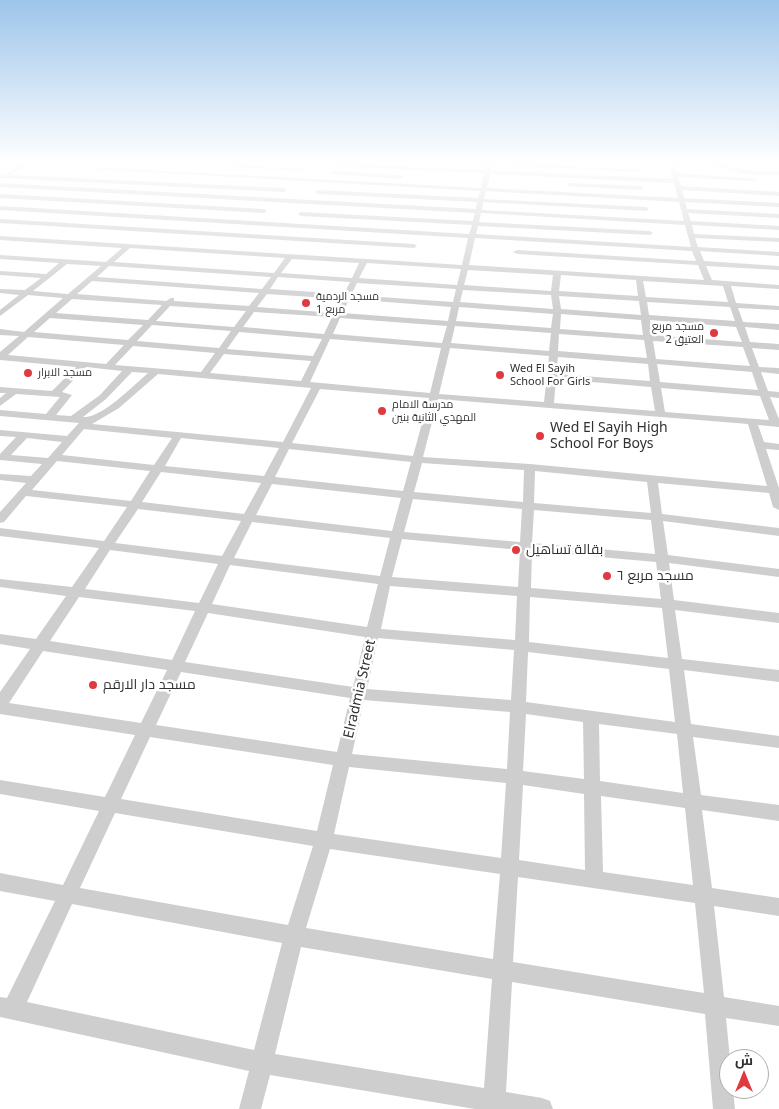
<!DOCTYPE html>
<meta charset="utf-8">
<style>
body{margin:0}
#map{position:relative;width:779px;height:1109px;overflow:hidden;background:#fff;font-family:"Noto Sans",Cairo,sans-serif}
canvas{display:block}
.north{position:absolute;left:719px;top:1049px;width:50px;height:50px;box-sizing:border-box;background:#fff;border:1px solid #adadad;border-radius:50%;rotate:0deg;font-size:14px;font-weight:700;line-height:20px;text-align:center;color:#313131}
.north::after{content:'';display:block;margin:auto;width:18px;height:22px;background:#e03a41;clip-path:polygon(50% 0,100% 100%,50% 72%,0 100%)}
</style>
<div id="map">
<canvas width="779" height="1109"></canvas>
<div class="north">ش</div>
</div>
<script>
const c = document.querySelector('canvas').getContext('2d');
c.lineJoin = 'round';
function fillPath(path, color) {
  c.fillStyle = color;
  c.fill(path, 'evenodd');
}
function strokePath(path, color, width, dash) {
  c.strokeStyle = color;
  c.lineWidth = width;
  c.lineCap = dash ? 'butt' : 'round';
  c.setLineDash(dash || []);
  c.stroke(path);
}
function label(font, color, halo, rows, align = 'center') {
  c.font = font + ' "Noto Sans",Cairo,sans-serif';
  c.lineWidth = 5;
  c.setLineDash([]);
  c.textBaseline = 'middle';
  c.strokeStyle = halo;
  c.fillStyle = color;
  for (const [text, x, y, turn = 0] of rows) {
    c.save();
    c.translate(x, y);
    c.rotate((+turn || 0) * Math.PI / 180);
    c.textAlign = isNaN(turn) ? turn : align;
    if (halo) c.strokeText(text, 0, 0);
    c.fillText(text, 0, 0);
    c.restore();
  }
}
fillPath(new Path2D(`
 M0 162H33L11 175 284 188 287 190 284 192 0 178V174L4 175 23 164 0 166Z
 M161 162H195L304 169 301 171Z
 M305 162 485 170 487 165 465 162H501L640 170 637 172 492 165 491 170 673 179 669 164 658 162H713L745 170 779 171V175L745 174 713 166 674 164 677 173 756 179 753 181 678 177 681 186 779 192V196L682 190 684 198 779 203V207L685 202 687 209 779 214V218L688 213 691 221 779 226V230L692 225 694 234 779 238V242L695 238 698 247 779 252V256L700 251 704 261 779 266V270L706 266 712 280 779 285V289L731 286 736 303 779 306V310L738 308 743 322 779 324V330L745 327 750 342 779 344V350L752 348 759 367 779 368V374L761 372 768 391 779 392V398L770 397 779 419V427L758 425 764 442 779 444V450L766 449 779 488V510L773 507 769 493 658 483 662 514 779 528V536L663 521 668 555 779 569V577L669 563 674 600 779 613V623L675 610 682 659 779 670V682L684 670 691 724 779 736V748L693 737 701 795 779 805V821L702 810 712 888 779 898V916L714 906 724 997 779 1006V1026L726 1018 730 1059 729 1089H733L735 1109H713L705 1014 512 982 506 1092 542 1098 550 1101 553 1109H475L270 1075 261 1109H239L249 1071 0 1017V997L7 998 55 901 0 891V873L63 885 99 811 0 794V780L105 797 135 735 0 714V692L30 649 0 644V634L36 639 66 596 0 587V579L72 587 99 548 0 536V528L104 541 127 507 26 496 4 522 0 523V512L26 483 0 480V474L31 476 42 464 0 460V454L16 437 0 436V430L67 436 79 423 0 416V410L46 414 60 397 16 394 0 406V398L6 393H0V387L52 391 76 367 0 360V352L19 336 0 335V329L24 332 63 298 28 295 0 316V310L19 295 0 293V289L25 290 41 278 0 275V271L46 274 59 263 0 259V255L106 262 122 248 0 240V236L462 265 468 238 0 210V206L469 234 472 225 301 216 298 214 301 212 473 221 475 213 0 187V183L476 209 477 202 318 194 315 192 318 190 478 198 480 191 91 169 94 167 481 188 484 173 307 165ZM490 174 674 183 678 198 487 188ZM486 191 679 202 684 221 482 210 483 202 646 211 649 209 646 207 484 199ZM481 213 685 225 691 247 476 234 478 226 650 235 653 233 650 231 479 222ZM475 238 692 251 696 261 517 250 513 252 517 254 698 265 704 280 469 265ZM130 248 285 258 274 273 114 262ZM292 259 359 263 352 278 281 273ZM367 263 461 269 457 285 359 278ZM67 264 101 266 68 294 33 291ZM109 266 271 277 262 289 97 277ZM468 270 553 275 551 291 464 285ZM561 275 636 280 638 296 559 291ZM278 277 350 282 344 294 270 289ZM92 281 259 293 249 306 174 301V298H171L166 301 77 294ZM643 281 723 286 728 302 646 297ZM357 283 456 289 453 302 351 295ZM463 290 551 295 553 309 460 302ZM267 294 342 299 335 313 257 307ZM559 296 639 301 641 315 561 309ZM72 299 162 305 148 320 56 313ZM349 299 451 307 448 321 343 313ZM647 302 730 307 735 321 649 315ZM170 306 246 311 234 327 156 321ZM459 307 553 314 551 328 456 321ZM254 312 332 317 324 334 243 327ZM561 314 641 320 643 335 560 329ZM50 318 143 325 128 340 34 332ZM340 318 447 326 442 343 333 334ZM650 320 736 327 742 342 652 335ZM152 325 231 331 219 348 137 341ZM455 326 551 333 549 351 451 343ZM239 332 322 339 313 356 227 349ZM559 334 644 340 647 358 558 351ZM28 337 124 345 106 364 8 355ZM330 339 441 348 430 393 310 382ZM653 341 743 347 750 366 656 359ZM133 346 215 353 201 372 115 365ZM450 348 549 356 544 402 439 394ZM224 354 311 361 301 381 210 373ZM558 357 648 364 650 381 556 374ZM657 364 752 372 758 390 660 382ZM86 367 122 371 100 395 71 416 56 415 72 395 62 392ZM132 372 148 373C134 385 101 419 83 417L106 399ZM158 374 311 388 283 442 92 424 119 408ZM556 379 651 387 655 411 554 403ZM661 388 760 396 769 420 665 412ZM320 389 429 398 413 456 292 443ZM438 399 748 424 767 486 530 464 423 457ZM84 429 172 438 154 465 62 455ZM27 438 62 442 48 458 11 455ZM181 438 279 448 264 476 165 466ZM289 449 411 462 403 491 275 477ZM57 461 150 471 131 501 32 490ZM422 463 524 470 523 502 414 492ZM535 471 647 482 651 513 534 503ZM161 472 261 483 244 514 142 502ZM272 484 401 498 392 531 256 515ZM413 499 522 509 520 542 404 532ZM138 509 241 521 222 556 115 543ZM534 510 651 520 655 554 532 543ZM252 522 390 538 380 576 234 558ZM402 539 520 550 518 587 392 577ZM110 550 218 564 199 603 85 589ZM532 551 656 562 661 599 531 588ZM230 565 378 584 367 627 212 604ZM390 586 517 596 515 640 381 629ZM79 597 195 611 172 660 50 641ZM530 597 662 608 668 658 529 642ZM208 613 365 637 353 687 185 662ZM378 638 514 650 511 700 367 689ZM43 651 167 670 141 723 9 703ZM528 652 669 669 675 722 526 702ZM181 672 350 698 337 752 156 725ZM364 700 510 712 507 769 352 754ZM526 714 583 722 584 779 523 771ZM599 724 677 734 683 793 600 781ZM150 737 333 765 317 831 121 799ZM349 767 506 783 501 858 334 834ZM523 785 584 794 585 870 519 860ZM601 796 685 808 693 885 603 872ZM115 813 313 846 288 925 80 888ZM330 849 500 874 493 959 306 928ZM518 877 695 903 704 993 513 962ZM72 904 282 943 254 1050 27 1002ZM301 947 492 979 484 1088 275 1054Z
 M333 171 400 175 403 177 400 179 331 174Z
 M569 183 641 186 644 188 641 190 567 186Z
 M0 194 264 209 267 211 264 213 0 198Z
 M0 219 414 244 417 246 414 248 0 223Z`), '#cecece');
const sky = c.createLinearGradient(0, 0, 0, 317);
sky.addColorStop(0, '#9dc5ea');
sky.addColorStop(0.51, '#fff');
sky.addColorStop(1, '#ffffff00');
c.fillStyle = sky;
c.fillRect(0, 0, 779, 317);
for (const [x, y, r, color] of [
 [306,303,5,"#e03a41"],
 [714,333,5,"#e03a41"],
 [28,373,5,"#e03a41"],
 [500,375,5,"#e03a41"],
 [382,411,5,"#e03a41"],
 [540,436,5,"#e03a41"],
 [516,550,5,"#e03a41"],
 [607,576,5,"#e03a41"],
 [93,685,5,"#e03a41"]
]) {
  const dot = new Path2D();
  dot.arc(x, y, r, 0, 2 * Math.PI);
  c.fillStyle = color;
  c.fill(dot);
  strokePath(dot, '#fff', 2);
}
label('11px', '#313131', '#fff', [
 ["مسجد الردمية",316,297],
 ["مربع 1",316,310],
 ["مسجد مربع",704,327,"right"],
 ["2 العتيق",704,340,"right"],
 ["Wed El Sayih",510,369],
 ["School For Girls",510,382],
 ["مسجد الابرار",38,373],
 ["مدرسة الامام",392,405],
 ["المهدي الثانية بنين",392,418]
], 'left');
label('14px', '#313131', '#fff', [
 ["Wed El Sayih High",550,428],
 ["School For Boys",550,444],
 ["بقالة تساهيل",526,550],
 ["مسجد مربع ٦",617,576],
 ["مسجد دار الارقم",103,685]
], 'left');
label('14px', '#313131', '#fff', [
 ["Elradmia Street",360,689,-77]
]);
</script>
